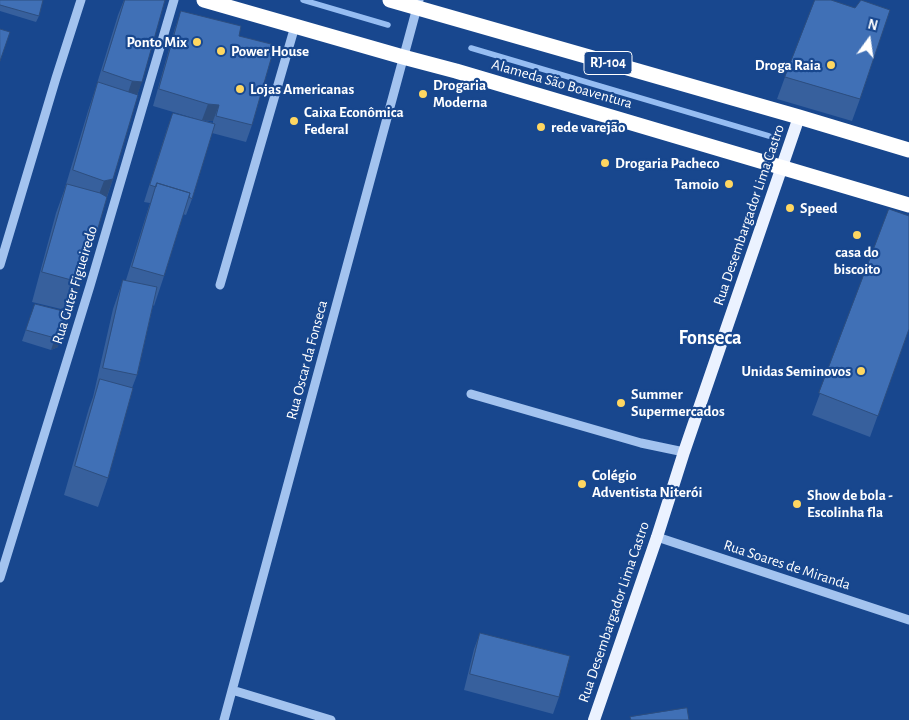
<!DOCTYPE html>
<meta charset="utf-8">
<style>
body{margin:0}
#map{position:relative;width:909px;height:720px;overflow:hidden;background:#18478e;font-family:"Alegreya Sans",sans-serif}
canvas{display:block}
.north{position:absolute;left:844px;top:15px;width:50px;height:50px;-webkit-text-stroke:4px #18478e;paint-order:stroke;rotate:14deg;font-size:14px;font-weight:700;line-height:20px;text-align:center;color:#fff}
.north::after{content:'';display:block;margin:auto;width:18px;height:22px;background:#fff;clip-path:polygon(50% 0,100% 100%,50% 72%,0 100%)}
</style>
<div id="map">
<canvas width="909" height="720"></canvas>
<div class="north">N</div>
</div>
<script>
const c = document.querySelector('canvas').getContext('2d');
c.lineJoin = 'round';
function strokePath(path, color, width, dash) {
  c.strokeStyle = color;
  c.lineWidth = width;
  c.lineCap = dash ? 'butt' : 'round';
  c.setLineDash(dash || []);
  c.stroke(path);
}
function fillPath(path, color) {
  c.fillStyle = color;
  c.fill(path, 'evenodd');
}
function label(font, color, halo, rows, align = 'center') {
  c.font = font + ' "Alegreya Sans",sans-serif';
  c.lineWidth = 4.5;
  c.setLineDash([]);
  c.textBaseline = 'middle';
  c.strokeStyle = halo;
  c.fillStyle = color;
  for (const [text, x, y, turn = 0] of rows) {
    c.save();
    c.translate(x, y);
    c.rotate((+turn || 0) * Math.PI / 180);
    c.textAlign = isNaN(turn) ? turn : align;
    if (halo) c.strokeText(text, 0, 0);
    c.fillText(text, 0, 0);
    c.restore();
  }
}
strokePath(new Path2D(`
 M303 0 388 25
 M471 48 769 136`), '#96bdf2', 5.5);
strokePath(new Path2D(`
 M0 265 56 78 81 0
 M220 285 295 26
 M471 394 641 443 684 452
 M657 537 909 620
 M0 578 90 286 174 0
 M232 690 331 720
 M224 720 419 0`), '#a3c3ef', 9);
strokePath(new Path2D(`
 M594 720 657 537 684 452 799 117`), '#ebf2ff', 12);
strokePath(new Path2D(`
 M204 0 403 57 456 71 909 205
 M390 0 799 117 909 150`), '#fff', 15);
fillPath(new Path2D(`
 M0 0 39 16 36 22 0 11Z
 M124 0H165L113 179 107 197 72 309 65 310 32 302 56 213 64 191 88 111 95 90 118 15Z
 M181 12 239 36 252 125 246 142 212 133 192 199 186 215 183 214 164 276 154 306 153 305 137 375 132 388 108 478 98 507 64 495 89 408 93 397 113 309 123 280H126L150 203 144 202 167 129 173 113 200 120 153 106 175 28ZM202 120 213 121V123Z
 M785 77 860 99 852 121 777 99Z
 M889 209 909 329 870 437 812 415Z
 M59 310 58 347 51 350 22 341 31 315Z
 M480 633 559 697 553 714 464 690 474 649Z`), '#37609d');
fillPath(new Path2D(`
 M132 81 142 82 131 111 122 110Z
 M208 104 219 105 213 121 202 120Z
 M113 179 103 208 93 210 104 181Z
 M83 280 72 309 65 310 75 281Z
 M62 335 58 347 51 350 55 338Z`), '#2d4e7f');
const building = new Path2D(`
 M0 0H43L39 16 0 5Z
 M125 0H165L142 82 132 81 103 71Z
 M815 0H831L855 8 861 0 890 10 860 99 785 77Z
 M181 11 241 26 239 36 275 45 252 125 216 116 219 105 208 104 159 89Z
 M0 29 10 32 0 61Z
 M98 82 138 95 113 179 104 181 73 170Z
 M173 113 215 124 192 199 189 197 190 193 157 183 156 187 150 185Z
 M157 183 190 193 164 276 132 267Z
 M67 184 100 193 107 197 83 280 75 281 42 272Z
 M889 209 909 216V329L878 416 819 393Z
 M123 280 157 287 137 375 103 368Z
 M35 304 59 310 65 313 67 321 62 335 55 338 26 330Z
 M100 379 133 388 108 478 75 466Z
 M480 633 570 656 559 697 470 674Z
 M687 708 689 720H631L630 717Z`);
fillPath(building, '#4070b6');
strokePath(building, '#2d4e7f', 1);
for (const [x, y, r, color] of [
 [197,42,5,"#ffd761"],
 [221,51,5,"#ffd761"],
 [831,65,5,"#ffd761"],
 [240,89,5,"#ffd761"],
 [423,94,5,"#ffd761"],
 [294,121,5,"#ffd761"],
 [541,127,5,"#ffd761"],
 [605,163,5,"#ffd761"],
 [729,184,5,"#ffd761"],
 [790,208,5,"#ffd761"],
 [857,235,5,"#ffd761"],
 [861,371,5,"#ffd761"],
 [621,403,5,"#ffd761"],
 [582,484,5,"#ffd761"],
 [797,504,5,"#ffd761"]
]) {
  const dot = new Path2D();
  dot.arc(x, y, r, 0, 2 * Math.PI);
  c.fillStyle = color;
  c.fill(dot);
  strokePath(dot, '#18478e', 2);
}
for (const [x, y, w] of [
 [608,63,48]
]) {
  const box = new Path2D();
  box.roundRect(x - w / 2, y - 11.5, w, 23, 4);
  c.fillStyle = '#18478e';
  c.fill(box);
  strokePath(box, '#fff', 1);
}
label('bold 14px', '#fff', null, [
 ["RJ-104",608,63]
]);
label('bold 15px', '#fff', '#18478e', [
 ["Ponto Mix",187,42,"right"],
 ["Power House",231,51],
 ["Droga Raia",821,65,"right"],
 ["Drogaria",433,85],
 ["Moderna",433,102],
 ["Lojas Americanas",250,89],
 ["Caixa Econômica",304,112],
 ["Federal",304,129],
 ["rede varejão",551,127],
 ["Drogaria Pacheco",615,163],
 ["Tamoio",719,184,"right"],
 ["Speed",800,208],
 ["casa do",857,252,"center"],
 ["biscoito",857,269,"center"],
 ["Unidas Seminovos",851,371,"right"],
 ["Summer",631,394],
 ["Supermercados",631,411],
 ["Colégio",592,475],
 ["Adventista Niterói",592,492],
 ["Show de bola -",807,495],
 ["Escolinha fla",807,512]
], 'left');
label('15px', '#fff', '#18478e', [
 ["Alameda São Boaventura",562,84,16],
 ["Rua Desembargador Lima Castro",749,215,-71],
 ["Rua Guter Figueiredo",75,285,-73],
 ["Rua Oscar da Fonseca",307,360,-75],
 ["Rua Soares de Miranda",787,565,18],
 ["Rua Desembargador Lima Castro",614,612,-71]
]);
label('bold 20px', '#fff', '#18478e', [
 ["Fonseca",710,338]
]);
</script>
